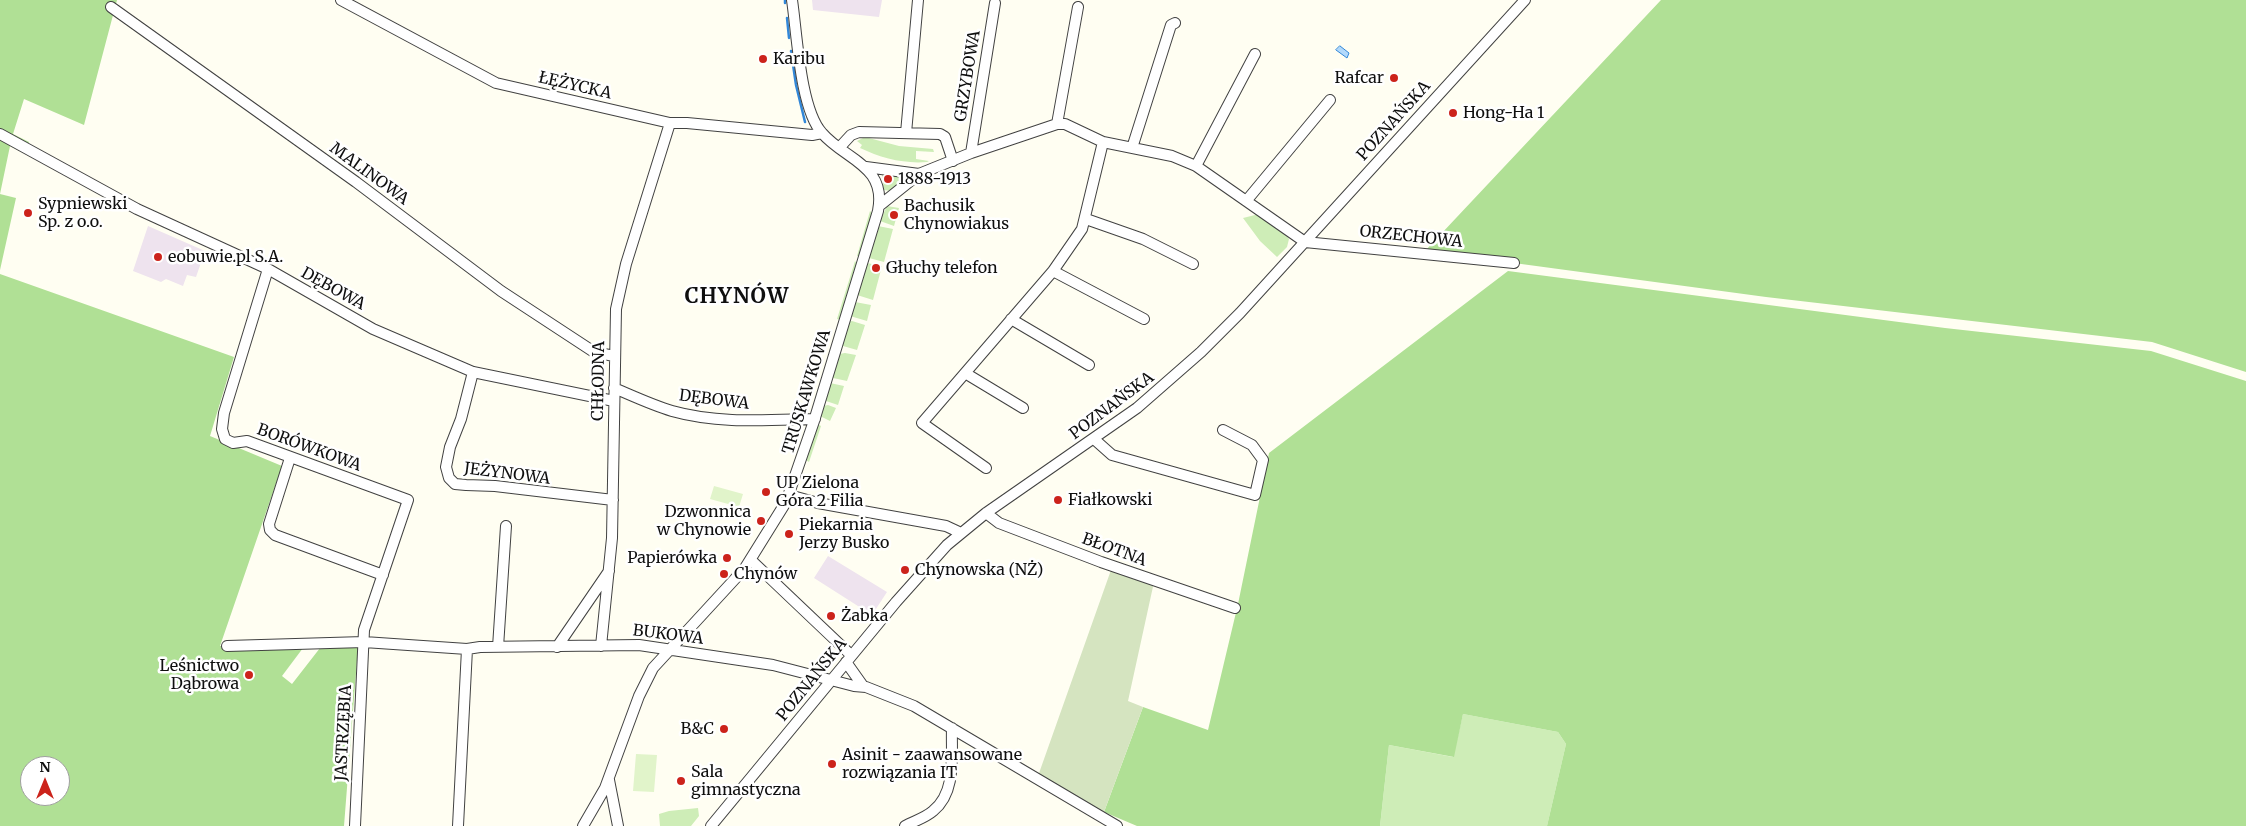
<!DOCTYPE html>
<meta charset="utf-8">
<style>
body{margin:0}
#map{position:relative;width:2246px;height:826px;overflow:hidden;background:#fffef2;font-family:Merriweather,serif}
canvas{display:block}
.north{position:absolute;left:20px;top:756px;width:50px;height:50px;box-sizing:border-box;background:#fff;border:1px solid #9f9f9f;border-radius:50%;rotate:0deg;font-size:14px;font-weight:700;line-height:20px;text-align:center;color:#0f0f0f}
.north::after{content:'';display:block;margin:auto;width:18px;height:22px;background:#cc231b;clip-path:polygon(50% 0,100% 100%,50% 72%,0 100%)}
</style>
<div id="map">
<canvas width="2246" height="826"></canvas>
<div class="north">N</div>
</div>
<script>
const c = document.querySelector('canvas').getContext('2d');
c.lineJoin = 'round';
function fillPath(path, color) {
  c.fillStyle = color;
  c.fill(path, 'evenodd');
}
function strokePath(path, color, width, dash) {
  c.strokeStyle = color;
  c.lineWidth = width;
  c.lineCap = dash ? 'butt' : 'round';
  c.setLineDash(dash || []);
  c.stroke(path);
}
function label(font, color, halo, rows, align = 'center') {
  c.font = font + ' Merriweather,serif';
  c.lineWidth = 5;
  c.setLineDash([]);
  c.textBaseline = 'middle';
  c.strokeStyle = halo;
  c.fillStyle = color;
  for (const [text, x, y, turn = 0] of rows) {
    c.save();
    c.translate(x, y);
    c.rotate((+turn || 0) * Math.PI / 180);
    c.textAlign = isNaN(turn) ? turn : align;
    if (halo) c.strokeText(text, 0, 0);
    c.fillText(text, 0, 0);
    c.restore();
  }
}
fillPath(new Path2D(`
 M812 0H882L879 17 813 10Z
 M148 226 205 251 196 277 187 275 183 286 166 279 161 282 133 271Z
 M828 556 887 592 872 615 814 578Z`), '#eee3ee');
fillPath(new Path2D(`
 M865 137 899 146 933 149 934 152 916 151V159L929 161 927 162C904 164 881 158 860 148L862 145 857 141Z
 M882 174 899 176V183L891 191 884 190Z
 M887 206 899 208 894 226 880 221Z
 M870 211 873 214 860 257 857 256Z
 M1259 214 1286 235 1289 239 1287 247 1277 257 1260 241 1243 218Z
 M878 226 893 229 884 262 869 258Z
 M855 261 857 264 841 320 837 319Z
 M867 263 882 266 873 300 857 295Z
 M855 302 871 305 867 321 850 316Z
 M852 321 865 325 857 350 843 346 842 343 848 322Z
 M845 353 856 355 847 381 833 378V374L839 354Z
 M830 383 844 386 838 405 826 401Z
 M828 405 836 408 830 421 820 416 823 406Z
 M817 424 821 426 809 462 806 460Z
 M1463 714 1558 732 1566 744 1547 826H1380L1389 745 1453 757Z
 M698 808 699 816 691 826H660L659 814 669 811Z`), '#ceedb7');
fillPath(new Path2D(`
 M0 0H117L84 125 24 99 13 134 29 142 26 154 10 146 0 194 16 198 0 270Z
 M1661 0H2246V372L2152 342 1766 297 1425 251Z
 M1508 271 1945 328 2151 351 2246 381V826H1547L1566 744 1558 732 1463 714 1454 757 1389 745 1380 826H1137L1104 812 1143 707 1208 730 1238 604 1269 453Z
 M0 274 234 357 210 436 282 466 220 646 306 644 282 676 292 684 320 648 358 647 344 826H0ZM30 766H60V796H30Z`), '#b0e095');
fillPath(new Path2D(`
 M1111 570 1154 582 1128 701 1143 707 1104 812 1038 776Z`), '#d5e4c0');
fillPath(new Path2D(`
 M714 486 743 494 739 507 710 499Z
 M636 754 657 755 654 792 633 791Z`), '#e1f4ca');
const water = new Path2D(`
 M1340 46 1349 53 1347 58 1336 50Z`);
fillPath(water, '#b2d9fb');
strokePath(water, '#3287d8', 1);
strokePath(new Path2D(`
 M785 0V3
 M787 18 789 38
 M791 51 796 85 805 122`), '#3287d8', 2.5);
const minor = new Path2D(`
 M341 0 496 83 670 123H687L812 135 822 133
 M111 7 356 182 501 291 594 352 614 356
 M1057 124 1078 7
 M906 133 918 0
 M0 134 137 209 268 269 373 329 473 372 614 401
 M839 148 851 135 859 132 940 134 945 137 953 161
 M1132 148 1171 25 1175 23
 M971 153 995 3
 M1196 166 1255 54
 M866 167 919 174
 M1247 200 1330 100
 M879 206 919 174 971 153 1057 124H1065L1103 142 1172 156 1196 166 1305 242 1514 263
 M1086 219 1143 239 1193 264
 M268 269 224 413 222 429 225 439 233 443 247 441 408 500 364 630 355 826
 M1053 271 1144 319
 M1011 319 1089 365
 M473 372 461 419 450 447 446 467 449 478 455 484 466 485 495 486 613 500
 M965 373 1023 408
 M614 388C633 396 652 405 672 411 718 424 767 420 815 419
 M1094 439 1112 455 1255 495 1263 460 1252 445 1223 430
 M290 458 269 524 270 530 275 535 383 575
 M986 468 922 423 1053 271 1082 229 1103 142
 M789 495 818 503 946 526 961 533
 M986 513 999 523 1101 562 1235 608
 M751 560 851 655
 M227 646 364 642 467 649 480 647 639 645 773 665 854 686 866 687 914 706 1117 826
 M601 646 612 538 616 309 626 264 670 123
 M498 647 506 526
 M557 647 609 571
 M846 662 863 686
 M609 780 618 826
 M458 826 467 649
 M583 826 605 788 639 696 653 668 745 568 786 502 814 421 878 211C887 165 845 160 822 133 800 109 797 33 792 0
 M711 826 896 602 947 545 986 513 1137 408 1201 352 1240 313 1525 0
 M905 826C914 821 925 818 933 811 957 792 951 755 952 728`);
strokePath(minor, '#424242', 12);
strokePath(minor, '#fff', 10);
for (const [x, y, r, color] of [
 [763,59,5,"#cc231b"],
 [1394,78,5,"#cc231b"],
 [1453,113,5,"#cc231b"],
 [888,179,5,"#cc231b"],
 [28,213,5,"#cc231b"],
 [894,215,5,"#cc231b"],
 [158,257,5,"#cc231b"],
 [876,268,5,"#cc231b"],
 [766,492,5,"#cc231b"],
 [1058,500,5,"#cc231b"],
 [761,521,5,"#cc231b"],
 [789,534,5,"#cc231b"],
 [727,558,5,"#cc231b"],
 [905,570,5,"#cc231b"],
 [724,574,5,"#cc231b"],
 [831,616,5,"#cc231b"],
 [249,675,5,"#cc231b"],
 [724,729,5,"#cc231b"],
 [832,764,5,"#cc231b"],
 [681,781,5,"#cc231b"]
]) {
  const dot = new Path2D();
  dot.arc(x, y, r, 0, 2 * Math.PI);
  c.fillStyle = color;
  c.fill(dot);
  strokePath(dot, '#fff', 2);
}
label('16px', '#0f0f0f', '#fff', [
 ["Karibu",773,59],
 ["Rafcar",1384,78,"right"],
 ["Hong-Ha 1",1463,113],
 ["1888-1913",898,179],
 ["Sypniewski",38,204],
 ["Sp. z o.o.",38,222],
 ["Bachusik",904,206],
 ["Chynowiakus",904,224],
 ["eobuwie.pl S.A.",168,257],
 ["Głuchy telefon",886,268],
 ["UP Zielona",776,483],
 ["Góra 2 Filia",776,501],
 ["Fiałkowski",1068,500],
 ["Dzwonnica",751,512,"right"],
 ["w Chynowie",751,530,"right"],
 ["Piekarnia",799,525],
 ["Jerzy Busko",799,543],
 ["Papierówka",717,558,"right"],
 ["Chynowska (NŻ)",915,570],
 ["Chynów",734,574],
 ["Żabka",841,616],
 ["Leśnictwo",239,666,"right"],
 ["Dąbrowa",239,684,"right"],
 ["B&C",714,729,"right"],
 ["Asinit - zaawansowane",842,755],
 ["rozwiązania IT",842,773],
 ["Sala",691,772],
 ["gimnastyczna",691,790]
], 'left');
label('16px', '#0f0f0f', '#fff', [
 ["GRZYBOWA",968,76,-81],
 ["ŁĘŻYCKA",575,86,13],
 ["POZNAŃSKA",1394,121,-48],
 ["MALINOWA",369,174,36],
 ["ORZECHOWA",1411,237,6],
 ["DĘBOWA",333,289,29],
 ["CHŁODNA",599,381,-89],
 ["TRUSKAWKOWA",807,392,-73],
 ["DĘBOWA",714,400,7],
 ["POZNAŃSKA",1112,406,-37],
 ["BORÓWKOWA",309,448,20],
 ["JEŻYNOWA",507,474,7],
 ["BŁOTNA",1114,550,20],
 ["BUKOWA",668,635,7],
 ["POZNAŃSKA",812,680,-51],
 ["JASTRZĘBIA",344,733,-87]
]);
c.letterSpacing = '1px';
label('bold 21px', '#0f0f0f', '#fff', [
 ["CHYNÓW",737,297]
]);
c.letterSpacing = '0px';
</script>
